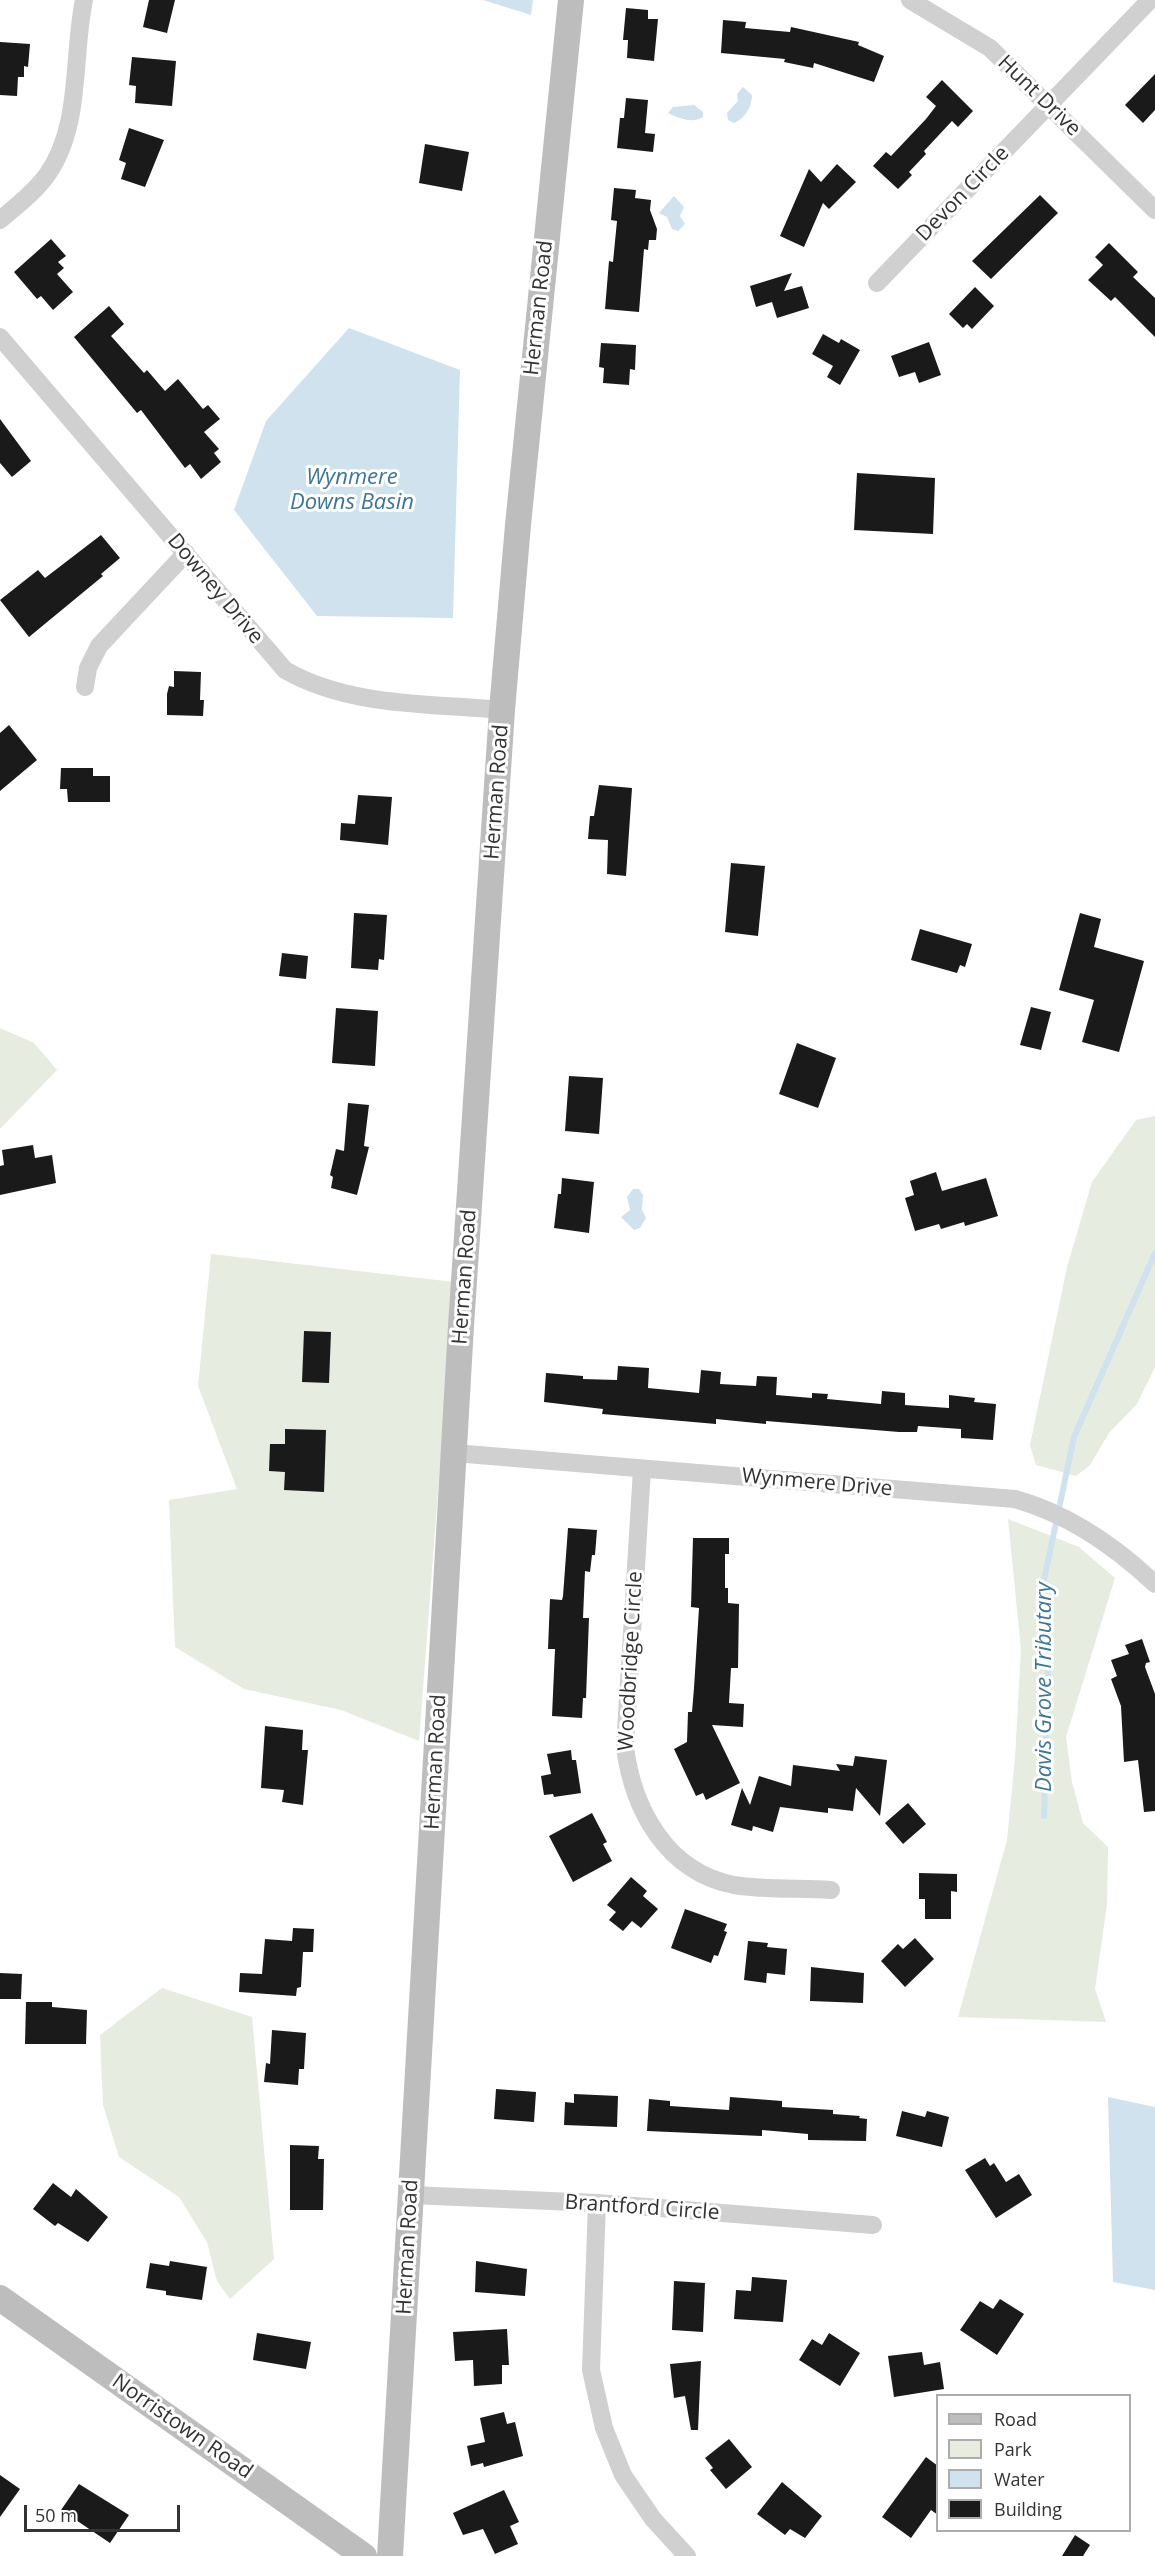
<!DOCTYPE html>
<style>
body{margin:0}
#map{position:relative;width:1155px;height:2556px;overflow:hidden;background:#fff;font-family:"Open Sans",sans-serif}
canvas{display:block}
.legend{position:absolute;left:936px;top:2394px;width:195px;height:138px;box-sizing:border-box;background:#fff;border:2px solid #adadad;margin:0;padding:8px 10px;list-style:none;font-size:18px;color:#333}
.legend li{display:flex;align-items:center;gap:12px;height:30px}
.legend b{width:30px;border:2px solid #adadad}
.scale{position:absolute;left:24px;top:2505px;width:156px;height:27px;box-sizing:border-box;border:3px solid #333;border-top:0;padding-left:8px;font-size:18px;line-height:21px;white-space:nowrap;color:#333;-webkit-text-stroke:4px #fff;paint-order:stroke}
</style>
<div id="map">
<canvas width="1155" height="2556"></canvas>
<ul class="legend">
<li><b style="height:8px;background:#bdbdbd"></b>Road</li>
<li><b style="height:16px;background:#e6ecdf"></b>Park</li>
<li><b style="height:16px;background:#cfe2ee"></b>Water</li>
<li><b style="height:16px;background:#1a1a1a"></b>Building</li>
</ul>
<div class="scale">50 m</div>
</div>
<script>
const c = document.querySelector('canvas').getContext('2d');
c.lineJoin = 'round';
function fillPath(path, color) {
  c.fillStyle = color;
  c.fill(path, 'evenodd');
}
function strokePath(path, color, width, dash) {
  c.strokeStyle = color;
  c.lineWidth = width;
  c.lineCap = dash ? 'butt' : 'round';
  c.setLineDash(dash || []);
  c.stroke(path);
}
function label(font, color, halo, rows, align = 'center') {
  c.font = font + ' "Open Sans",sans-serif';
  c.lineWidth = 6;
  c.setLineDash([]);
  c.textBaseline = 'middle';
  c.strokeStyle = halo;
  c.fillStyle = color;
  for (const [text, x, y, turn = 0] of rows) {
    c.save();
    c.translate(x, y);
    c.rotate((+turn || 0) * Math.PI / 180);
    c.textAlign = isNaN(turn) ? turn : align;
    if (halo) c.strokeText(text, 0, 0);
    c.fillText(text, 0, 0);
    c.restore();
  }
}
fillPath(new Path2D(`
 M0 1028 34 1043 57 1070 0 1129Z
 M1155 1116V1367L1137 1404 1109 1433 1090 1465 1076 1476 1036 1465 1030 1445 1067 1267 1092 1182 1136 1120Z
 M211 1254 454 1282 419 1741 341 1710 244 1689 175 1647 169 1500 237 1489 198 1386Z
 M1008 1519 1079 1547 1115 1578 1066 1737 1072 1782 1083 1823 1108 1847 1107 1904 1095 1989 1106 2022 958 2017 1007 1840 1015 1758 1021 1650Z
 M162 1988 252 2017 274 2259 230 2299 217 2281 207 2242 179 2197 119 2157 103 2105 100 2035Z`), '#e6ecdf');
fillPath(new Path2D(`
 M483 0H533L531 15Z
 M743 87 752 95C752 106 745 119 734 123L728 120 727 113 738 101 737 94Z
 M694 105 703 112V117C692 124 678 118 668 113L673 107Z
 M674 196 684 207 680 216 685 224 678 231 672 229 667 217 659 213Z
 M349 328 460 370 453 618 317 616 234 510 266 421Z
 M633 1189H639L643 1195 642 1210 646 1218 640 1228 634 1230 621 1217 630 1210 627 1197Z
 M1108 2097 1155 2107V2290L1113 2282Z`), '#cfe2ee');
strokePath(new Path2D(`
 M1044 1816 1048 1668 1044 1580 1074 1437 1155 1253`), '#cfe2ee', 6);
fillPath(new Path2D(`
 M149 0H175L167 33 143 27Z
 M626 8 648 10V19H658L654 61 627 58 628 40H623Z
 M723 20 746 22 745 28 790 32 791 27 859 42 858 45 884 56 874 82 814 63 813 68 784 62 785 59 721 53Z
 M0 42 30 44 28 67 24 66V77H18L17 96 0 95Z
 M132 57 176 61 172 106 135 103 136 86 129 85Z
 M1155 74V110L1143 123 1125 105Z
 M942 80 973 111 958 127 952 121 924 151 926 154 909 172 912 175 898 189 873 166 886 152 891 156 926 119 936 106 926 97Z
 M626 98 648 100 645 133 655 134 653 152 617 148 620 118H624Z
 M129 128 164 140 145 187 121 179 126 163 119 160Z
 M425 144 469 152 462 191 419 183Z
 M837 164 856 182 829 209 823 203 804 247 780 236 809 169 821 182Z
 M614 188 636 190 635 198 651 200 650 210 657 229 656 240H649L648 250 644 249 639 312 605 309 609 261 613 262 617 221 611 220Z
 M1040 195 1058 213 991 279 972 261Z
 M51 239 66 256 58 262 64 268 57 274 73 292 53 310 41 296 37 299 14 272Z
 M1109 243 1138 272 1133 277 1155 298V337L1115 297 1111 301 1088 280 1103 265 1095 257Z
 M792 273 784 291 802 286 809 308 777 318 772 302 756 307 750 286Z
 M975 287 994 306 972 329 967 324 963 328 949 314Z
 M109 306 124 324 111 336 144 373 147 370 165 391 178 379 203 409 208 405 220 419 204 432 219 449 214 453 221 462 201 479 190 464 185 468 141 410 137 413 74 337Z
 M823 334 839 343 841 339 860 350 840 385 827 377 833 366 812 354Z
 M929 342 941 375 919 383 915 372 899 377 891 356Z
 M601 343 636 345 635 370 630 369 629 385 603 383 604 368 599 367Z
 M0 419 31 461 12 477 0 463Z
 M857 473 935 478 933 534 854 530Z
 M101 535 120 558 101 574 103 576 29 637 0 600 38 570 45 578Z
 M174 671 201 672 200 700H204L203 716 167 715V694L169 686 174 687Z
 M9 725 37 760 0 791V733Z
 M61 768H93V776H110V802H68L67 789H60Z
 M599 785 632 788 626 876 607 874 608 840 588 839 590 816H594Z
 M358 795 392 797 388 845 340 840 341 823 355 824Z
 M731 863 765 866 758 936 725 932Z
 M354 913 387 915 384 960 379 959 378 970 351 968Z
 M1080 913 1101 919 1094 947 1144 961 1119 1052 1082 1042 1094 1000 1059 990Z
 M920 929 972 944 965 967 960 965 957 973 911 960Z
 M282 953 308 956 306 979 279 976Z
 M1031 1007 1051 1012 1041 1050 1020 1045Z
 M336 1008 378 1011 375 1066 332 1063Z
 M797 1043 836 1058 818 1108 779 1094Z
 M569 1076 603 1078 599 1134 565 1131Z
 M348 1103 369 1105 364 1146 369 1147 357 1195 331 1188 333 1177 330 1175 336 1149 344 1151Z
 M33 1145 35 1158 52 1155 56 1183 0 1195V1166L4 1165 2 1150Z
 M936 1172 942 1191 986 1178 998 1216 965 1226 964 1222 941 1229 939 1224 915 1231 905 1198 914 1195 910 1181Z
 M562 1178 594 1182 589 1233 554 1228 558 1194H561Z
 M304 1331 331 1332 329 1383 302 1382Z
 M618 1366 649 1368 648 1388 699 1393 701 1370 721 1372 720 1384 756 1386 757 1376 777 1377 776 1395 812 1398V1393L828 1394 827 1399 881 1404 882 1391 905 1393V1405L949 1408V1395L975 1398 974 1402 996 1404 993 1440 961 1438V1429L918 1426 917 1432H899L766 1421V1424L716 1419V1424L602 1414 603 1409 544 1402 546 1373 583 1376V1379L617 1380Z
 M285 1429 326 1430 324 1492 284 1490 285 1472 269 1471 270 1444H285Z
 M568 1528 597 1530 595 1555H592L590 1572 585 1571 583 1618H589L586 1698H583L582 1718 552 1716 555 1649H548L550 1599 562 1600 563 1596Z
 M693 1538H729V1554H725V1588H728V1603L739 1604 738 1668H731L729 1703 744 1704 743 1727 712 1725 740 1783 706 1800 703 1793 696 1796 674 1749 687 1742 688 1712H692L694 1688 699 1608 691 1607Z
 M1142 1639 1150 1662 1146 1663 1145 1667 1155 1694V1811L1144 1812 1138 1760 1124 1762 1121 1706 1111 1679 1117 1676 1111 1660 1129 1654 1125 1645Z
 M265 1726 303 1730 302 1750H308L303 1805 282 1802 284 1790 261 1788Z
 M571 1750 572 1760H576L581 1793 554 1797 553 1794 544 1795 541 1776 551 1774 547 1754Z
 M855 1756 887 1760 880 1816 856 1788 853 1811 828 1808V1813L780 1807 773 1832 753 1826 752 1831 731 1825 742 1788 750 1805 759 1776 791 1786 793 1765 840 1771 836 1764 853 1766Z
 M908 1803 926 1824 903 1844 885 1823Z
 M592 1813 607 1842 603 1844 612 1861 573 1882 549 1836Z
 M919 1873 957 1874V1892L951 1891V1919H925V1899H919Z
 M631 1877 647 1891 643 1896 658 1909 641 1928 632 1921 623 1931 609 1920 616 1912 607 1905Z
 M685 1909 727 1924 724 1931 727 1932 718 1956 714 1955 711 1963 671 1948Z
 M293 1928 314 1929 313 1952H303L301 1987 297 1988 296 1996 239 1992 240 1973 262 1974 265 1939 292 1941Z
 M915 1938 934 1959 905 1987 881 1961 898 1944 903 1949Z
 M748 1941 768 1943 767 1947 787 1949 785 1975 767 1973 766 1983 744 1980Z
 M811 1967 864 1973 863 2003 810 2001Z
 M0 1973 22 1974 21 1999H0Z
 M26 2002H52V2007L87 2010 86 2044H25Z
 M272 2030 306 2033 304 2069H299L298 2085 264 2082 266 2063 270 2064Z
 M496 2089 536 2092 534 2122 494 2119Z
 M574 2094 618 2096 617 2127 564 2125 565 2102 574 2103Z
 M730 2097 782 2101V2107L833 2110V2114L860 2116 859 2118 867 2119 866 2141 808 2140V2134L762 2130V2136L647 2131 649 2099 670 2101V2106L729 2110Z
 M902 2111 925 2117 927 2111 949 2117 942 2147 896 2136Z
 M290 2145 319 2146 318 2159H324L323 2210H290Z
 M985 2158 990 2166 994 2163 1006 2182 1019 2174 1032 2195 996 2218 965 2170Z
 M53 2183 71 2197 76 2189 108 2217 88 2242 58 2223 55 2226 33 2209Z
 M170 2261 207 2267 202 2300 166 2295V2291L146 2288 150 2263 169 2266Z
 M476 2261 527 2269 525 2296 475 2292Z
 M752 2277 787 2280 783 2322 734 2319 736 2290 751 2291Z
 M674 2281 705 2283 703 2332 672 2330Z
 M1000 2299 1024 2314 997 2355 960 2330 980 2301 993 2309Z
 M507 2329 509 2365H502V2384L474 2386 473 2360 455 2361 453 2332Z
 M257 2333 311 2342 306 2369 253 2360Z
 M829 2333 860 2353 840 2386 799 2360 812 2339 822 2345Z
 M922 2352 924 2365 940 2362 944 2389 894 2397 888 2356Z
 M701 2361 698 2430H691L685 2396 674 2398 670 2364Z
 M504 2412 507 2424 515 2422 523 2456 484 2467 483 2463 471 2466 467 2446 485 2442 480 2418Z
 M729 2439 752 2467 726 2489 710 2470 713 2468 705 2458Z
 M926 2457 938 2466V2515L931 2510 911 2538 882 2517Z
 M0 2475 20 2489 0 2517Z
 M782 2482 822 2516 805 2538 790 2529 785 2535 757 2514Z
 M79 2484 129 2515 110 2543 61 2510Z
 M504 2490 519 2522 510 2526 518 2544 495 2554 483 2529 463 2535 453 2513Z
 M1075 2535 1090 2545 1083 2556H1062Z`), '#1a1a1a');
strokePath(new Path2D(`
 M910 0 990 48 1155 210
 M0 220C16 206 34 193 47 175 82 126 72 57 84 0
 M877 283 1150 0
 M0 337 285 670C349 707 429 703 502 710
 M85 687 88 668 99 646 186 553
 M454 1453 1015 1499C1068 1514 1115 1546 1155 1584
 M642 1469 625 1747C633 1810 667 1872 734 1885 765 1890 800 1888 831 1890
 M411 2195 597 2203 873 2225
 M597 2203 591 2370 604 2428 623 2475 653 2519 687 2556`), '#d0d0d0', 18);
strokePath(new Path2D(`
 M0 2298 364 2556
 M390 2556 461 1326 502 710 518 525 571 0`), '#bdbdbd', 26);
label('21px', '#333', '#fff', [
 ["Hunt Drive",1039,96,44],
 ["Devon Circle",963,194,-46],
 ["Herman Road",539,308,-84],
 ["Downey Drive",215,589,50],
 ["Herman Road",497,792,-86],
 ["Herman Road",465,1277,-86],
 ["Wynmere Drive",817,1483,5],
 ["Woodbridge Circle",631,1661,-87],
 ["Herman Road",436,1762,-87],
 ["Brantford Circle",642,2208,4],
 ["Herman Road",408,2247,-87],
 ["Norristown Road",182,2427,35]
]);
label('italic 22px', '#3f7597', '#fff', [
 ["Wynmere",352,478],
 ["Downs Basin",352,503],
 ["Davis Grove Tributary",1045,1687,-90]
]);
</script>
